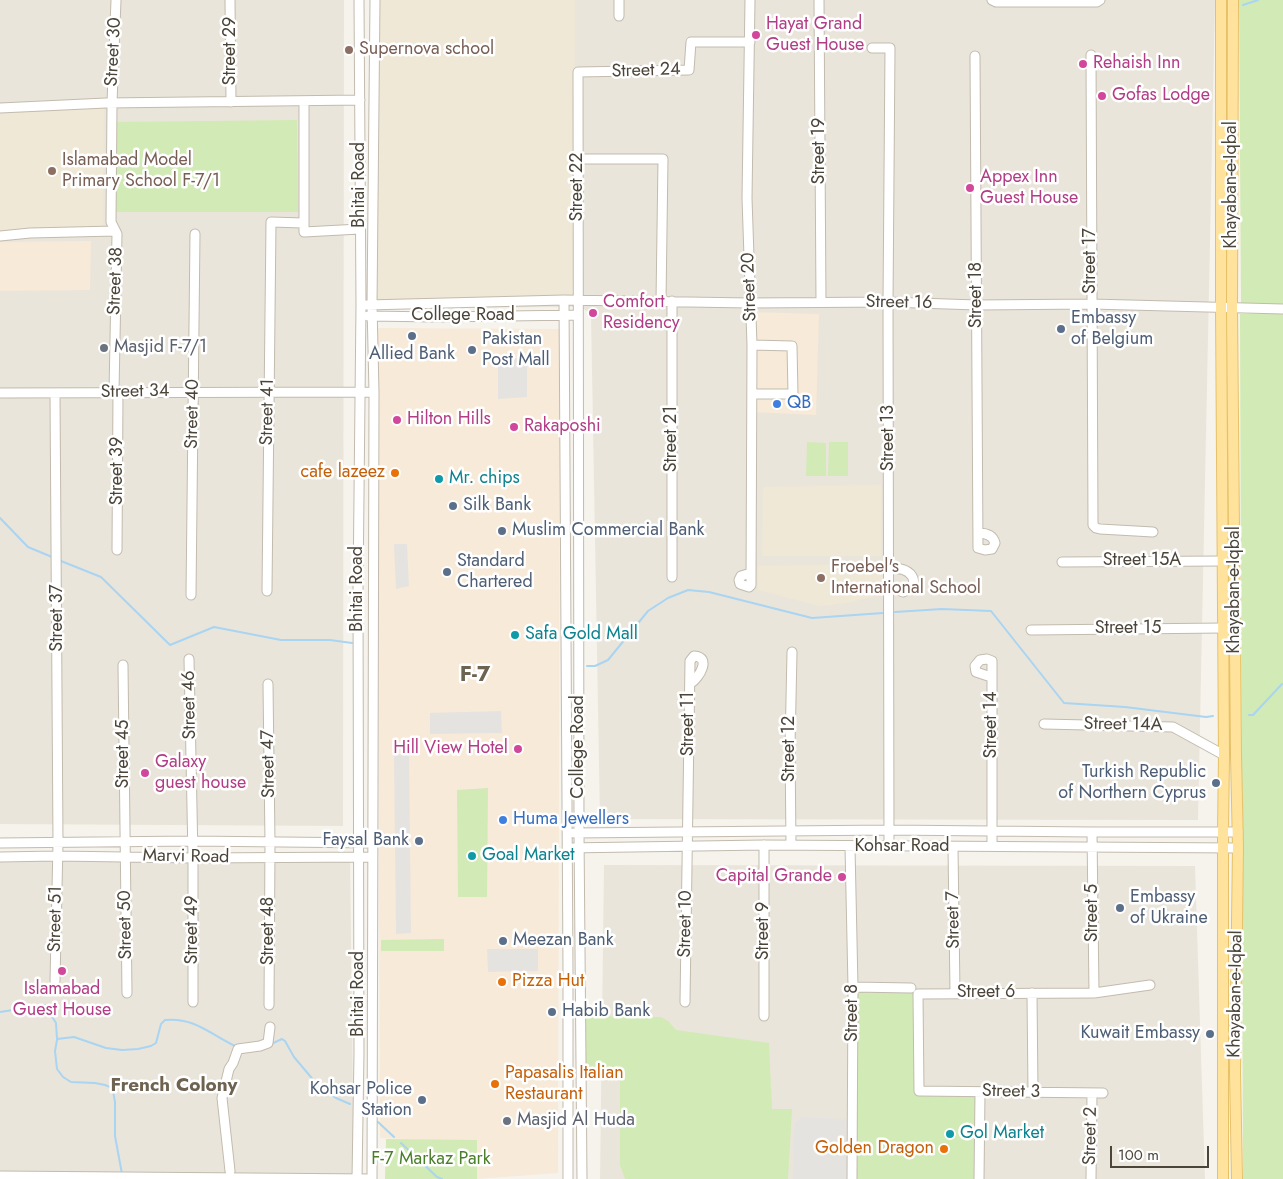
<!DOCTYPE html>
<style>
body{margin:0}
#map{position:relative;width:1283px;height:1179px;overflow:hidden;background:#f6f3ec;font-family:Jost,sans-serif}
canvas{display:block}
.scale{position:absolute;left:1110px;top:1146px;width:99px;height:22px;box-sizing:border-box;border:2px solid #4b4439;border-top:0;padding-left:6px;font-size:15px;line-height:18px;white-space:nowrap;color:#4b4439;-webkit-text-stroke:4px #fff;paint-order:stroke}
</style>
<div id="map">
<canvas width="1283" height="1179"></canvas>
<div class="scale">100 m</div>
</div>
<script>
const c = document.querySelector('canvas').getContext('2d');
c.lineJoin = 'round';
function fillPath(path, color) {
  c.fillStyle = color;
  c.fill(path, 'evenodd');
}
function strokePath(path, color, width, dash) {
  c.strokeStyle = color;
  c.lineWidth = width;
  c.lineCap = dash ? 'butt' : 'round';
  c.setLineDash(dash || []);
  c.stroke(path);
}
function label(font, color, halo, rows, align = 'center') {
  c.font = font + ' Jost,sans-serif';
  c.lineWidth = 5;
  c.setLineDash([]);
  c.textBaseline = 'middle';
  c.strokeStyle = halo;
  c.fillStyle = color;
  for (const [text, x, y, turn = 0] of rows) {
    c.save();
    c.translate(x, y);
    c.rotate((+turn || 0) * Math.PI / 180);
    c.textAlign = isNaN(turn) ? turn : align;
    if (halo) c.strokeText(text, 0, 0);
    c.fillText(text, 0, 0);
    c.restore();
  }
}
fillPath(new Path2D(`
 M0 0H344L343 826 0 824Z
 M373 0H1215L1198 820 600 819 591 314 581 307 375 308Z
 M0 858H350L354 1179H0Z
 M604 865 1195 866 1205 1179H600Z`), '#eae5da');
fillPath(new Path2D(`
 M91 241 90 290 0 291V242Z
 M750 312 819 314 816 415 751 412Z
 M377 328 560 329 558 1173 476 1179 477 1142 380 1138Z`), '#f7ead8');
fillPath(new Path2D(`
 M376 0H575L573 305 377 306Z
 M104 106 103 234H0V109Z
 M881 485V556H762L763 487Z
 M884 564V594L847 603 820 606 758 590V566Z`), '#efe8d6');
fillPath(new Path2D(`
 M1239 0H1283V306L1241 305Z
 M297 120 298 212H113L114 122Z
 M1240 314H1283V1179H1243Z
 M807 442 826 443V476H806Z
 M829 442H848V476H828Z
 M488 788 487 897H458L457 790Z
 M444 939V951H381V940Z
 M853 987 911 988 918 994 919 1091 980 1092 979 1179H852Z
 M582 1016 661 1017 668 1021 676 1030 769 1043 772 1109H792L788 1179H625L620 1165V1076H582Z
 M386 1139 477 1140V1179H385Z`), '#d2eab5');
fillPath(new Path2D(`
 M498 358H527V397L498 399Z
 M394 544H407L409 586 396 589Z
 M501 711 502 733 430 734V713Z
 M409 754 411 933 396 934 394 755Z
 M487 949H538V971L488 972Z
 M802 1117 846 1119 850 1130 851 1179H793L794 1124Z`), '#e5e3e0');
strokePath(new Path2D(`
 M1243 5 1258 0
 M0 518 28 547 52 557
 M61 561 101 577 170 645 214 627 281 640H330L352 643
 M895 612 942 609 991 611 1064 703 1125 707 1206 717 1213 716
 M587 666H595L608 660 648 611 668 598 688 590 709 592 812 618 883 613
 M1249 715H1253L1282 684
 M0 1012 45 1005 56 1023 57 1039 74 1037 106 1048 122 1050 138 1049 151 1046 156 1043 161 1024 165 1020C194 1017 210 1034 235 1046
 M57 1040 55 1051 57 1069 63 1077 71 1082 95 1083 105 1085 110 1087 113 1091 115 1102V1136L122 1174
 M271 1044 282 1039 285 1041 294 1057 321 1089 336 1098 350 1104
 M363 1110 367 1112
 M378 1122 394 1137
 M401 1143 437 1177 442 1179`), '#a9d4f2', 2);
const minor = new Path2D(`
 M230 0 231 102
 M750 0 747 198 752 345 751 585 749 587 740 584 739 580 741 576 751 573
 M819 0 821 302
 M992 0 996 2H1097L1100 0
 M619 16V0
 M872 48H890L888 302 889 846
 M1091 55 1093 525 1096 528 1100 529 1153 532
 M975 56 978 548 985 550 992 549 995 543C993 535 986 533 978 533
 M304 101V232L360 229
 M0 108 106 103 360 100
 M578 159H663L661 301
 M0 236 30 233 115 231
 M564 300 568 972V1179
 M367 305 564 300 750 303 888 302 977 305 1091 304 1283 309
 M368 316 437 317 578 315
 M114 392 117 234 111 222 112 103 116 0
 M0 393 374 392
 M752 394H793L792 346 752 345
 M117 550 118 392
 M1062 562 1223 561
 M889 570C909 563 925 585 903 592L889 586
 M672 577V301
 M267 591 271 222 303 223
 M191 595 195 234
 M1031 630 1224 628
 M189 659 193 858V1002
 M123 665 127 993
 M991 677 976 672 975 666 980 660 987 659 992 661V846
 M268 684 270 843 269 1005
 M1044 724 1173 727 1224 755
 M1092 832 1094 993
 M574 833 889 830 1092 832H1238
 M0 843 192 841 372 843
 M764 845V1016
 M791 845 790 746 792 652
 M850 847 853 987 852 1179
 M953 847 955 993
 M567 848 764 845 1238 848
 M0 857 57 856 193 858 372 857
 M55 981 58 843 55 394
 M853 987 911 988
 M1032 993 1033 1092
 M685 1002 690 661 694 656C712 657 699 678 691 683
 M1103 1093 919 1091 918 994 1094 993 1150 985
 M230 1171 222 1098 229 1069 233 1063 238 1049 260 1046 268 1043 270 1027
 M0 1176 372 1179
 M357 1179 359 1053 358 591 361 304 359 0
 M372 1179 374 392 372 305 375 0
 M582 1179 579 833 578 72 689 70 691 42H750
 M979 1179 980 1092
 M1091 1179 1092 1093`);
const major = new Path2D(`
 M1221 0V308L1224 755 1223 832V1179
 M1233 0 1232 308 1236 755 1238 848 1235 1072 1237 1179`);
strokePath(minor, '#c2bbae', 11);
strokePath(major, '#e6c16a', 12);
strokePath(minor, '#fff', 9);
strokePath(major, '#ffe39c', 10);
for (const [x, y, r, color] of [
 [756,35,5,"#d1479c"],
 [349,50,5,"#8d6e63"],
 [1083,64,5,"#d1479c"],
 [1102,96,5,"#d1479c"],
 [52,171,5,"#8d6e63"],
 [970,188,5,"#d1479c"],
 [593,313,5,"#d1479c"],
 [1061,329,5,"#5c6f8a"],
 [412,336,5,"#5c6f8a"],
 [104,348,5,"#6b7280"],
 [472,350,5,"#5c6f8a"],
 [777,404,5,"#3f7fe0"],
 [397,420,5,"#d1479c"],
 [514,427,5,"#d1479c"],
 [395,473,5,"#e8710a"],
 [439,479,5,"#0f9aa8"],
 [453,506,5,"#5c6f8a"],
 [502,531,5,"#5c6f8a"],
 [447,572,5,"#5c6f8a"],
 [821,578,5,"#8d6e63"],
 [515,635,5,"#0f9aa8"],
 [518,749,5,"#d1479c"],
 [145,773,5,"#d1479c"],
 [1216,783,5,"#5c6f8a"],
 [503,820,5,"#3f7fe0"],
 [419,841,5,"#5c6f8a"],
 [472,856,5,"#0f9aa8"],
 [842,877,5,"#d1479c"],
 [1120,908,5,"#5c6f8a"],
 [503,941,5,"#5c6f8a"],
 [62,971,5,"#d1479c"],
 [502,982,5,"#e8710a"],
 [552,1012,5,"#5c6f8a"],
 [1210,1034,5,"#5c6f8a"],
 [495,1084,5,"#e8710a"],
 [422,1100,5,"#5c6f8a"],
 [507,1121,5,"#6b7280"],
 [950,1134,5,"#0f9aa8"],
 [944,1149,5,"#e8710a"]
]) {
  const dot = new Path2D();
  dot.arc(x, y, r, 0, 2 * Math.PI);
  c.fillStyle = color;
  c.fill(dot);
  strokePath(dot, '#fff', 2);
}
label('18px', '#b23c85', '#fff', [
 ["Hayat Grand",766,25],
 ["Guest House",766,46],
 ["Rehaish Inn",1093,64],
 ["Gofas Lodge",1112,96],
 ["Appex Inn",980,178],
 ["Guest House",980,199],
 ["Comfort",603,303],
 ["Residency",603,324],
 ["Hilton Hills",407,420],
 ["Rakaposhi",524,427],
 ["Hill View Hotel",508,749,"right"],
 ["Galaxy",155,763],
 ["guest house",155,784],
 ["Capital Grande",832,877,"right"],
 ["Islamabad",62,990,"center"],
 ["Guest House",62,1011,"center"]
], 'left');
label('18px', '#785e54', '#fff', [
 ["Supernova school",359,50],
 ["Islamabad Model",62,161],
 ["Primary School F-7/1",62,182],
 ["Froebel's",831,568],
 ["International School",831,589]
], 'left');
label('18px', '#4b4439', '#fff', [
 ["Street 29",231,51,-90],
 ["Street 30",114,52,-87],
 ["Street 24",646,71,-2],
 ["Street 19",820,151,-90],
 ["Bhitai Road",360,185,-90],
 ["Khayaban-e-Iqbal",1232,185,-90],
 ["Street 22",578,187,-90],
 ["Street 17",1091,261,-90],
 ["Street 38",116,281,-88],
 ["Street 20",750,287,-92],
 ["Street 18",977,295,-90],
 ["Street 16",899,303,1],
 ["College Road",463,316],
 ["Street 34",135,392,-1],
 ["Street 41",268,412,-89],
 ["Street 40",193,414,-89],
 ["Street 13",889,438,-90],
 ["Street 21",672,439,-90],
 ["Street 39",118,471,-90],
 ["Street 15A",1142,561],
 ["Bhitai Road",358,589,-90],
 ["Khayaban-e-Iqbal",1235,590,-90],
 ["Street 37",58,618,-90],
 ["Street 15",1128,629],
 ["Street 46",190,705,-91],
 ["Street 11",689,724,-90],
 ["Street 14",992,725,-90],
 ["Street 14A",1123,725,1],
 ["College Road",579,747,-90],
 ["Street 12",790,749,-90],
 ["Street 45",124,754,-90],
 ["Street 47",269,764,-91],
 ["Kohsar Road",902,847],
 ["Marvi Road",186,857,1],
 ["Street 5",1093,913,-90],
 ["Street 51",56,919,-89],
 ["Street 7",954,920,-91],
 ["Street 10",686,924,-89],
 ["Street 50",126,925,-91],
 ["Street 49",193,930,-90],
 ["Street 48",269,931,-90],
 ["Street 9",764,931,-90],
 ["Street 6",986,993],
 ["Bhitai Road",359,994,-90],
 ["Khayaban-e-Iqbal",1236,994,-89],
 ["Street 8",853,1013,-90],
 ["Street 3",1011,1092,1],
 ["Street 2",1091,1136,-89]
]);
label('18px', '#4e5e75', '#fff', [
 ["Embassy",1071,319],
 ["of Belgium",1071,340],
 ["Pakistan",482,340],
 ["Post Mall",482,361],
 ["Allied Bank",412,355,"center"],
 ["Silk Bank",463,506],
 ["Muslim Commercial Bank",512,531],
 ["Standard",457,562],
 ["Chartered",457,583],
 ["Turkish Republic",1206,773,"right"],
 ["of Northern Cyprus",1206,794,"right"],
 ["Faysal Bank",409,841,"right"],
 ["Embassy",1130,898],
 ["of Ukraine",1130,919],
 ["Meezan Bank",513,941],
 ["Habib Bank",562,1012],
 ["Kuwait Embassy",1200,1034,"right"],
 ["Kohsar Police",412,1090,"right"],
 ["Station",412,1111,"right"]
], 'left');
label('18px', '#5b616d', '#fff', [
 ["Masjid F-7/1",114,348],
 ["Masjid Al Huda",517,1121]
], 'left');
label('18px', '#366cbe', '#fff', [
 ["QB",787,404],
 ["Huma Jewellers",513,820]
], 'left');
label('18px', '#c56008', '#fff', [
 ["cafe lazeez",385,473],
 ["Pizza Hut",512,982,"left"],
 ["Papasalis Italian",505,1074,"left"],
 ["Restaurant",505,1095,"left"],
 ["Golden Dragon",934,1149]
], 'right');
label('18px', '#0d838f', '#fff', [
 ["Mr. chips",449,479],
 ["Safa Gold Mall",525,635],
 ["Goal Market",482,856],
 ["Gol Market",960,1134]
], 'left');
label('18px', '#4a7f2a', '#fff', [
 ["F-7 Markaz Park",431,1160]
]);
label('bold 19px', '#6e6250', '#fff', [
 ["French Colony",174,1086]
]);
label('bold 22px', '#6e6250', '#fff', [
 ["F-7",475,676]
]);
</script>
